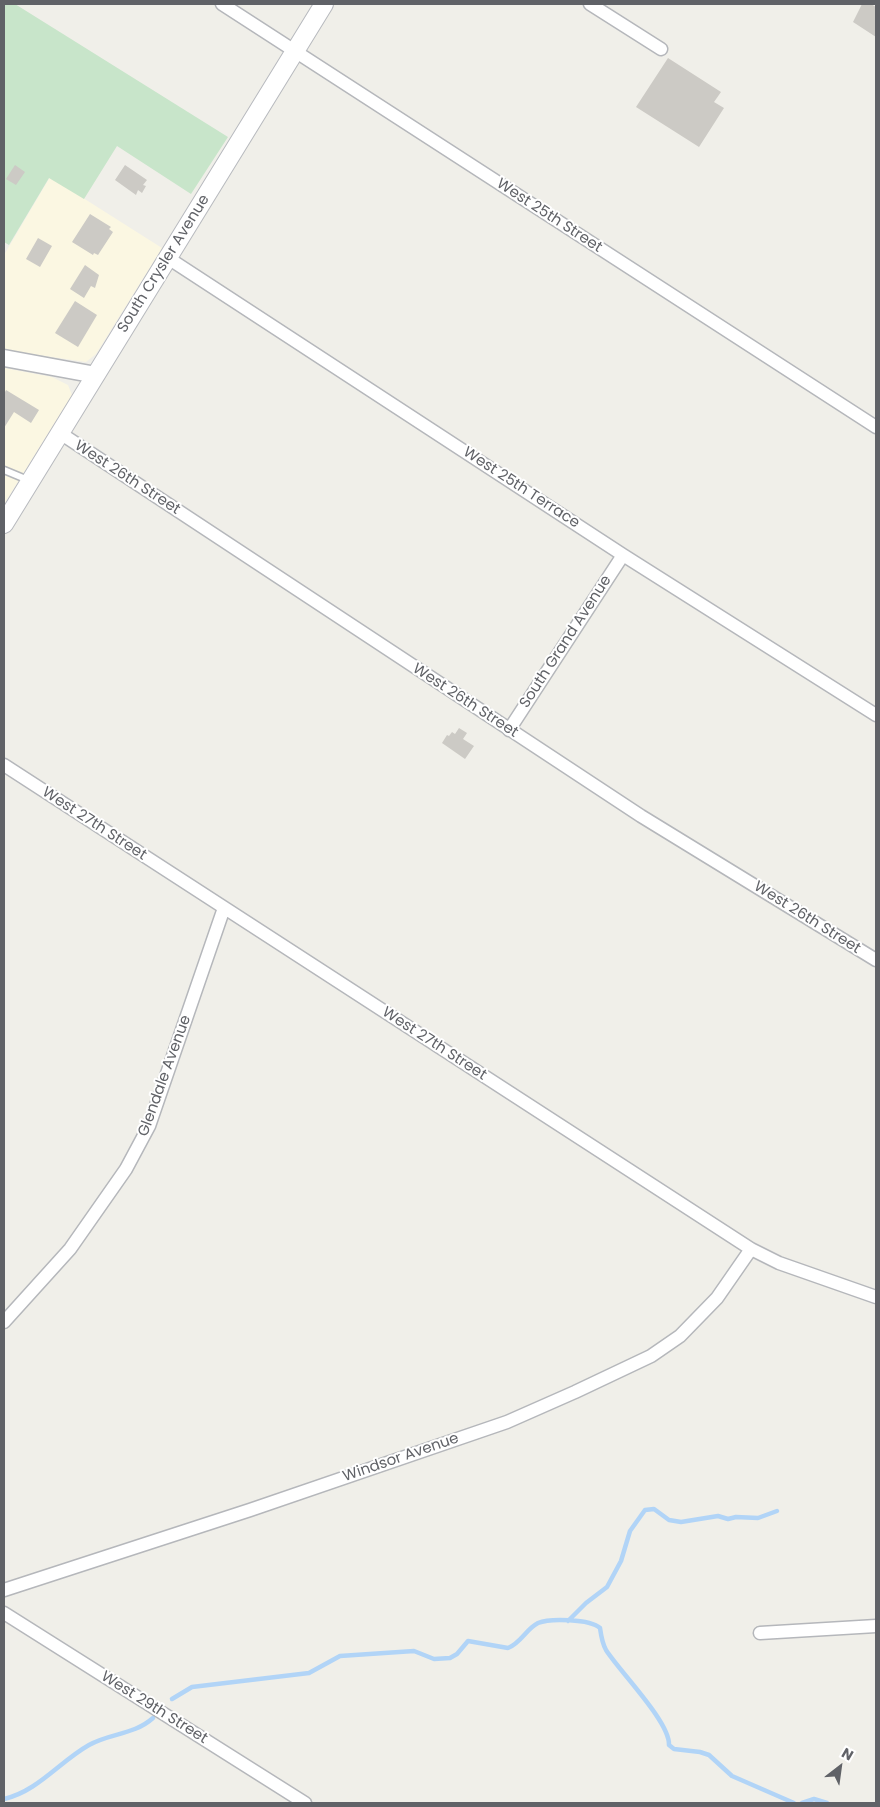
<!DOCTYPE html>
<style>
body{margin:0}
#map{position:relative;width:880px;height:1807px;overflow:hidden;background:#f0efe9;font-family:Poppins,sans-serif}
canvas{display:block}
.frame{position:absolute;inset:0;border:5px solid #606267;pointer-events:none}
.north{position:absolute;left:815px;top:1742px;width:50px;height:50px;-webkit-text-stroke:4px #fff;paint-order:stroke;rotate:30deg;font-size:14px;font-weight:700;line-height:20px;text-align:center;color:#606267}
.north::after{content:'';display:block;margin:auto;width:18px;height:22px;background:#606267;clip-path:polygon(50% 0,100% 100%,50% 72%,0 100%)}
</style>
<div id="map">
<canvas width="880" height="1807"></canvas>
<div class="frame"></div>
<div class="north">N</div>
</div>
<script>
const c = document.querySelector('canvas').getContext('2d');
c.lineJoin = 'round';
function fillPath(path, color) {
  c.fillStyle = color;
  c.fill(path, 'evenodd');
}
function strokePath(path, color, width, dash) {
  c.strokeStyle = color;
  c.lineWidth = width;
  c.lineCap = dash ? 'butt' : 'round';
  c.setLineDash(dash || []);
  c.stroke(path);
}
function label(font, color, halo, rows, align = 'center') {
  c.font = font + ' Poppins,sans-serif';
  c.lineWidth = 4;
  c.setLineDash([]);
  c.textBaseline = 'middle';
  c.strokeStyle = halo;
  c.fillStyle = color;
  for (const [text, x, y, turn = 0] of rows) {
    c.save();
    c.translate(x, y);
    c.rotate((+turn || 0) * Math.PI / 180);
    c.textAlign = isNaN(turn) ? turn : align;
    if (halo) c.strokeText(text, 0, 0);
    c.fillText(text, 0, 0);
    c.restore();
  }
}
fillPath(new Path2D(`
 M50 177 162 248 96 354 86 362 4 350V255Z
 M4 368 52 377 68 385 72 395 4 504Z`), '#fbf7e2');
fillPath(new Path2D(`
 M4 4H15L228 137 191 194 117 146 84 199 49 178 9 245 4 242Z`), '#c8e5ca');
strokePath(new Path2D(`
 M568 1621 586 1603 607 1587 621 1561 630 1531 645 1510 654 1509 669 1520 681 1522 718 1516 728 1519 736 1517 758 1518 777 1511
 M172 1699 192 1687 309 1673 340 1656 414 1651 434 1659 450 1658 457 1654 468 1641 508 1648C521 1643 526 1629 538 1623 550 1618 590 1619 600 1628 601 1635 602 1643 606 1650 620 1672 670 1722 669 1745L674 1749 700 1752 709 1755 732 1776 794 1803
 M4 1799C38 1791 59 1762 89 1745 110 1733 134 1735 153 1718
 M802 1803 814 1799 827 1803`), '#b1d4f7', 4.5);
fillPath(new Path2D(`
 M862 4H871L876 7V37L853 22Z
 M668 58 721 92 714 102 724 108 699 147 636 107Z
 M15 165 25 172 16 185 6 179Z
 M125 165 147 180 143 185 146 186 142 193 138 190 136 195 115 180Z
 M90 214 111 227 109 229 113 232 98 255 94 253 93 255 72 242Z
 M38 238 52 246 40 267 26 259Z
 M85 265 99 275 95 288 91 286 84 298 70 289Z
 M75 301 97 315 78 347 55 333Z
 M6 390 39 410 31 423 14 412 4 428V394Z
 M459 728 467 733 463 739 474 746 465 759 442 743 447 735 449 736 452 732 455 734Z`), '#cccac5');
const service = new Path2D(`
 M4 470 28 480`);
const minor = new Path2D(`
 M222 4 876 427
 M590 4 661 49
 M168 258 623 555 876 715
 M60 433 641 816 876 960
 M509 730 623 555
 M4 765 751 1249 779 1263 876 1297
 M4 1322 70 1249 126 1169 149 1126 224 908
 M4 1590 250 1510 507 1422 575 1392 651 1356 680 1336 717 1298 751 1249
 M4 1613 305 1803
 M760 1633 876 1626`);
const tertiary = new Path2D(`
 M4 358 96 375`);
const secondary = new Path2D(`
 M4 524 324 4`);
strokePath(service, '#b5b7bb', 9);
strokePath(minor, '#b5b7bb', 15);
strokePath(tertiary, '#b5b7bb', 19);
strokePath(secondary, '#b7b9be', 20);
strokePath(service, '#fff', 6);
strokePath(minor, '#fff', 12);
strokePath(tertiary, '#fff', 16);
strokePath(secondary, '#fff', 18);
label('15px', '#606267', '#fff', [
 ["West 25th Street",549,216,33],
 ["South Crysler Avenue",164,264,-58],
 ["West 26th Street",127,478,33],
 ["West 25th Terrace",521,488,33],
 ["South Grand Avenue",566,642,-57],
 ["West 26th Street",465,701,33],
 ["West 27th Street",94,824,33],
 ["West 26th Street",807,918,32],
 ["West 27th Street",434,1044,33],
 ["Glendale Avenue",165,1076,-70],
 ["Windsor Avenue",401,1458,-19],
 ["West 29th Street",154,1708,32]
]);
</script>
